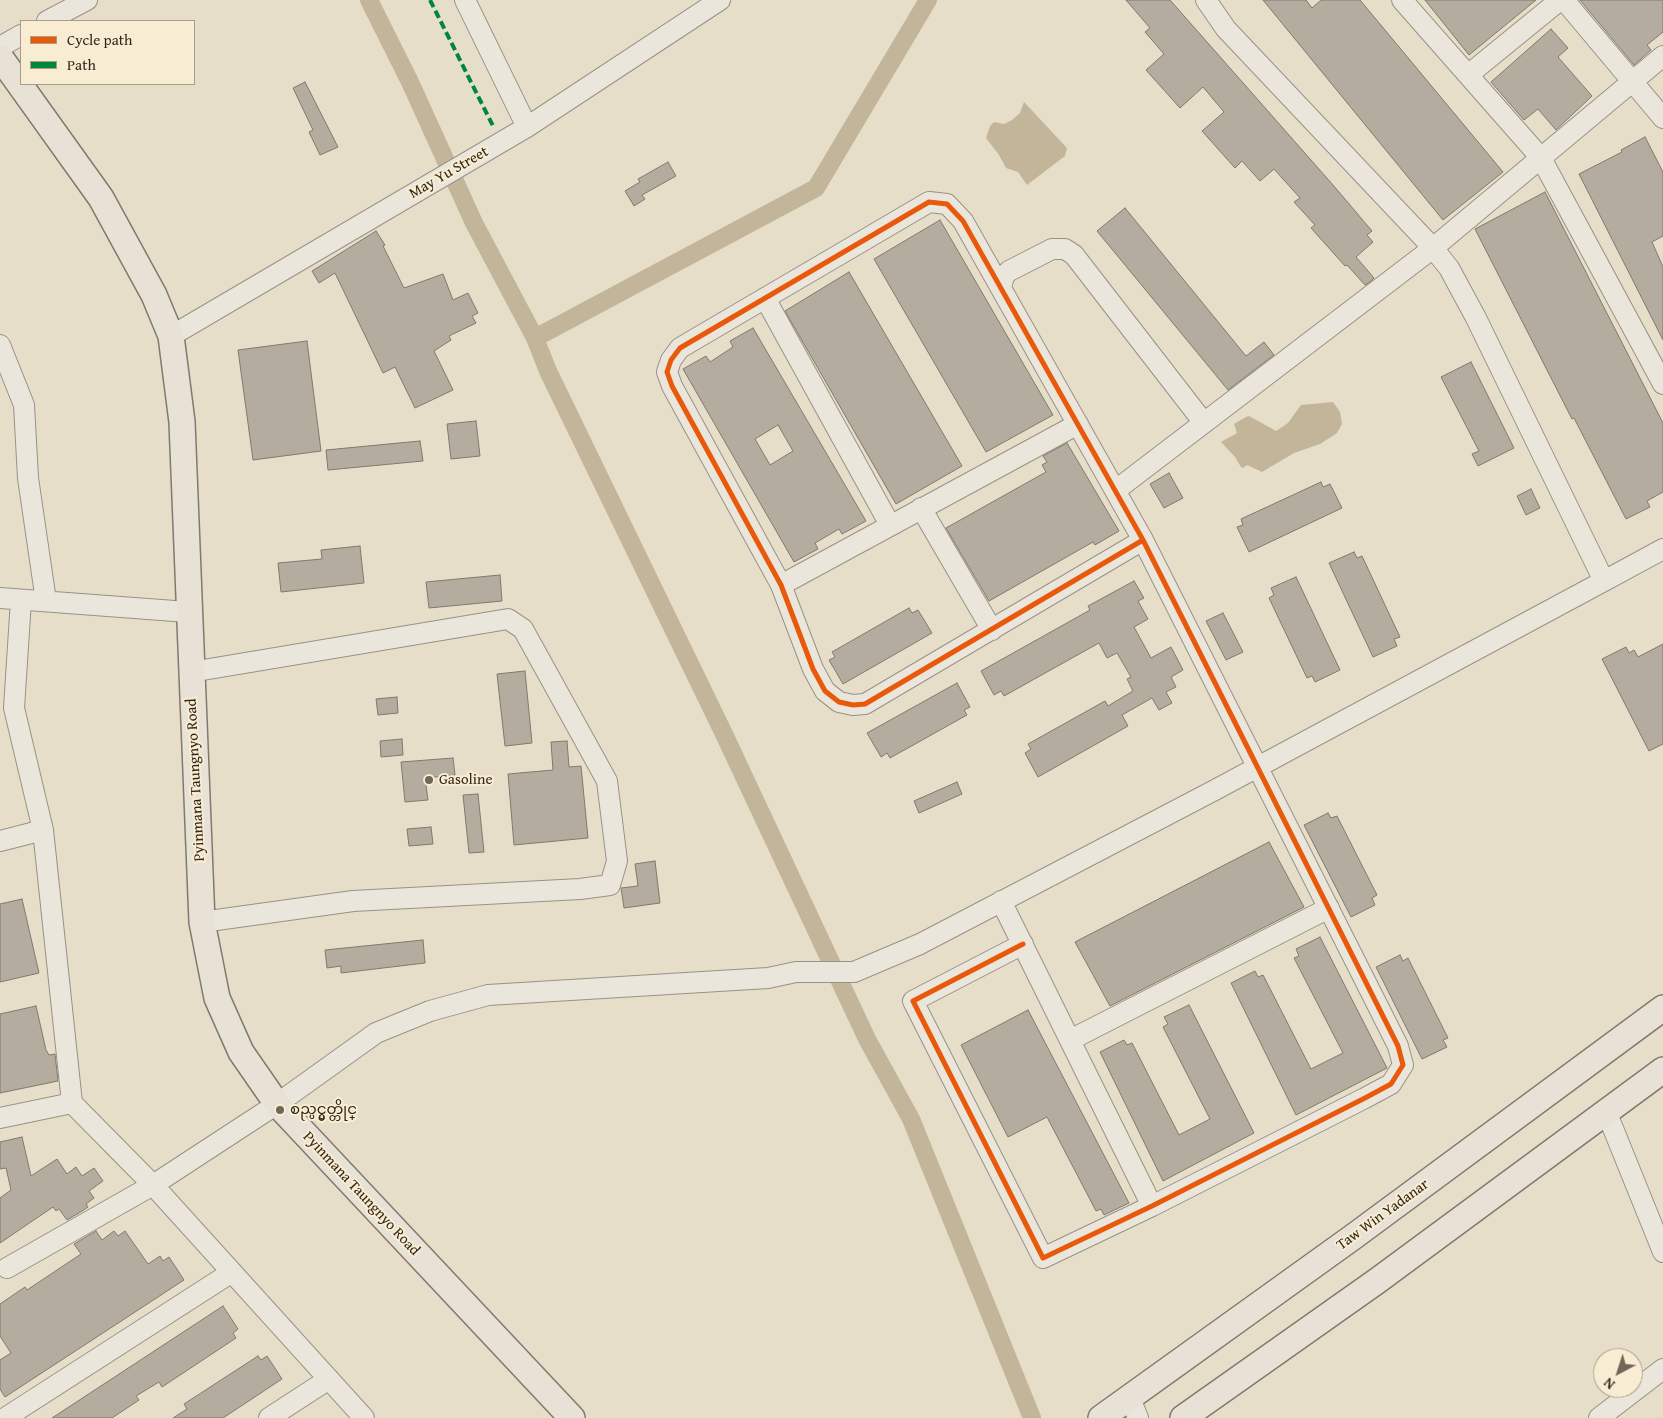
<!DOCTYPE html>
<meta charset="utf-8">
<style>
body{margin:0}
#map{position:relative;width:1663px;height:1418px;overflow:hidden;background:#e7dec9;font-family:"Gentium Book Plus",serif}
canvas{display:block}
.legend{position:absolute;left:20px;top:20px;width:175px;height:65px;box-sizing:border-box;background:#f8edd3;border:1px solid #a99d89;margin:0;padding:6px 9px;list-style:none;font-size:15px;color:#332619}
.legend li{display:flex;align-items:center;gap:10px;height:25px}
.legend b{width:25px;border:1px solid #a99d89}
.north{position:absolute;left:1593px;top:1348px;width:50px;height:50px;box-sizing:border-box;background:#f8edd3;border:1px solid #a99d89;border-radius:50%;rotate:220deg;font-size:14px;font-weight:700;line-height:20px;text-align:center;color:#332619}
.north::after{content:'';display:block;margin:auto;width:18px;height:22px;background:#726657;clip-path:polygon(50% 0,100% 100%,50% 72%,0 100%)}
</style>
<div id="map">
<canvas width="1663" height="1418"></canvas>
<ul class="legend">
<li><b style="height:6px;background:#e8590c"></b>Cycle path</li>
<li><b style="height:6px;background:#00873e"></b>Path</li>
</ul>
<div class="north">N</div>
</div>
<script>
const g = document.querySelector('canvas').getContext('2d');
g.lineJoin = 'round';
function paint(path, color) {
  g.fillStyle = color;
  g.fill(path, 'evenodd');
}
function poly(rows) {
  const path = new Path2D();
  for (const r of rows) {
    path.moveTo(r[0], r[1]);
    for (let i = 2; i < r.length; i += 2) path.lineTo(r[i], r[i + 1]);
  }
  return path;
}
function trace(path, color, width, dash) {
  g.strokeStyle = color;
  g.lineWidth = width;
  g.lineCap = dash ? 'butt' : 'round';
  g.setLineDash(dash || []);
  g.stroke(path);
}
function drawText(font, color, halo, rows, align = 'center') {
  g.font = font + ' "Gentium Book Plus","Noto Sans Myanmar",serif';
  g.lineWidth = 4;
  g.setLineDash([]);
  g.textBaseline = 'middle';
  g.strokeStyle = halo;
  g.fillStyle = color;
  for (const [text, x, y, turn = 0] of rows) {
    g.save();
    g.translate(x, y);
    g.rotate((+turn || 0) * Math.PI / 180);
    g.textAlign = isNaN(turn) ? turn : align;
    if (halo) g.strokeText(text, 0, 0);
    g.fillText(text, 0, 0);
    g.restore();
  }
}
paint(poly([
 [1024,102,1067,148,1065,156,1027,185,1018,172,1006,168,999,155,986,138,990,126,994,122,1004,124,1012,120,1020,113],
 [1333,402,1340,412,1342,424,1337,433,1320,444,1294,453,1262,472,1247,465,1243,468,1241,467,1235,457,1221,442,1237,433,1234,424,1246,417,1249,416,1276,431,1288,423,1301,405]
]), '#c2b599');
trace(poly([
 [369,0,410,82,474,223,535,338,548,371,724,734,867,1039,911,1119,1032,1418],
 [535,338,816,188,928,0]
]), '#c2b599', 18);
const building = poly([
 [1126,0,1170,0,1333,185,1372,231,1367,235,1373,242,1356,257,1374,278,1370,282,1365,285,1347,265,1345,266,1311,228,1315,225,1294,202,1300,198,1274,169,1260,181,1242,161,1235,168,1202,131,1224,112,1203,87,1180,108,1146,70,1164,54,1145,32,1150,28,1126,0],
 [1263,0,1306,0,1312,8,1321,0,1360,0,1503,172,1443,220,1263,0],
 [1425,0,1536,0,1469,55,1425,0],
 [1580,0,1663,0,1663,32,1647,45,1651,50,1634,65,1580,0],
 [1551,29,1568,48,1558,57,1592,96,1556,130,1538,109,1524,120,1491,82,1551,29],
 [305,82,338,147,320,155,309,132,313,130,293,88,305,82],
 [1645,137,1663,172,1663,236,1652,242,1663,267,1663,340,1579,174,1622,152,1621,150,1645,137],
 [668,162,676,176,642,195,645,199,634,206,625,191,640,182,638,179,668,162],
 [1545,192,1663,423,1663,492,1647,501,1650,507,1626,519,1574,418,1572,419,1475,229,1545,192],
 [1125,208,1246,356,1264,342,1274,355,1228,390,1097,231,1125,208],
 [940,220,1053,415,986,452,874,259,940,220],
 [376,231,385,245,383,246,404,288,443,274,453,300,468,293,478,313,472,316,476,323,449,336,451,340,434,351,453,390,415,408,395,367,383,373,335,273,319,283,312,271,376,231],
 [849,272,962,466,896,504,785,311,849,272],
 [753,328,866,521,842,534,839,529,815,543,818,549,794,562,683,369,706,356,710,362,733,347,730,341,753,328],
 [778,425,793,451,770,465,755,439,778,425],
 [307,341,321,451,253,460,238,350,307,341],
 [1471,362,1514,448,1478,466,1472,454,1479,451,1441,377,1471,362],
 [476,421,480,456,451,459,447,424,476,421],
 [420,441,423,461,328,470,326,450,420,441],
 [1067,443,1119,531,1095,545,1093,542,989,601,946,528,1046,472,1042,465,1047,462,1043,456,1067,443],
 [1169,473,1183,498,1164,508,1150,484,1169,473],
 [1321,482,1323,487,1330,484,1342,508,1249,552,1237,527,1243,525,1241,519,1321,482],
 [1531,489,1540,508,1526,515,1517,496,1531,489],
 [360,546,364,583,281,592,278,563,322,559,321,550,360,546],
 [1354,552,1357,558,1362,556,1400,637,1394,639,1397,646,1373,657,1329,563,1354,552],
 [500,575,502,601,429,608,426,582,500,575],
 [1296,577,1340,670,1315,682,1312,676,1307,678,1269,598,1274,595,1271,588,1296,577],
 [1134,581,1144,598,1138,601,1148,619,1134,627,1151,658,1171,647,1183,670,1171,677,1176,687,1166,692,1172,703,1159,710,1152,698,1122,715,1128,726,1038,777,1025,753,1031,749,1028,744,1105,701,1108,706,1133,691,1127,679,1131,677,1117,653,1107,658,1099,643,1004,696,1001,691,994,695,981,671,1090,610,1088,606,1134,581],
 [909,608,912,613,918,610,932,633,843,684,829,660,835,657,832,652,909,608],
 [1223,613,1243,652,1226,660,1206,621,1223,613],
 [1663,644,1663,744,1649,751,1602,659,1626,647,1629,653,1634,650,1638,657,1663,644],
 [525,671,532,743,505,746,497,674,525,671],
 [957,683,970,707,964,710,967,715,890,758,887,753,881,757,867,733,957,683],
 [397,697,398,713,378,715,376,699,397,697],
 [402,739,403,755,381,757,380,741,402,739],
 [567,741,569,767,581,766,588,838,514,845,508,774,553,770,551,742,567,741],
 [453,758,455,775,425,778,428,800,405,802,401,762,453,758],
 [957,782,962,794,919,813,914,801,957,782],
 [478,794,484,852,469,853,463,795,478,794],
 [1328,813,1331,818,1337,816,1377,895,1372,898,1375,905,1351,917,1304,825,1328,813],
 [431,827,433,844,409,846,407,829,431,827],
 [1269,842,1304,907,1110,1006,1075,942,1269,842],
 [655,861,660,903,624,908,621,888,638,886,635,864,655,861],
 [22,899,39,973,0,982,0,904,22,899],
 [1320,937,1387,1068,1296,1115,1231,983,1255,971,1258,977,1263,975,1311,1069,1343,1053,1294,958,1299,956,1296,949,1320,937],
 [423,940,425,963,341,973,341,966,327,968,325,950,423,940],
 [1400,955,1403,961,1408,958,1448,1038,1443,1040,1447,1047,1422,1059,1376,967,1400,955],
 [1189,1005,1254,1133,1163,1181,1100,1052,1124,1040,1127,1045,1132,1043,1179,1135,1210,1119,1163,1027,1168,1024,1164,1017,1189,1005],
 [36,1006,46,1050,49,1055,55,1054,58,1081,0,1093,0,1014,36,1006],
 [1028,1010,1129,1203,1104,1215,1101,1209,1096,1211,1047,1117,1008,1137,961,1045,1028,1010],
 [22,1137,31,1176,57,1159,67,1174,76,1167,82,1176,94,1168,103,1181,89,1191,94,1198,86,1204,88,1207,82,1211,67,1220,59,1209,56,1211,53,1207,0,1243,0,1198,11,1190,6,1168,0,1169,0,1142,22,1137],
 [96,1231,102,1240,114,1231,118,1236,125,1231,148,1264,160,1256,163,1261,169,1257,184,1280,5,1397,0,1389,0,1360,11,1353,0,1336,0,1304,25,1287,27,1290,81,1254,74,1244,96,1231],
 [223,1306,238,1329,233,1333,236,1338,162,1387,159,1382,136,1396,139,1400,112,1418,52,1418,223,1306],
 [258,1356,261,1360,267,1356,282,1379,223,1418,173,1418,187,1409,184,1404,258,1356]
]);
paint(building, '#b4ac9e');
trace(building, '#80796d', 1);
const minor = poly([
 [465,0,527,127],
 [1402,0,1541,158,1663,384],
 [1564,0,1663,118],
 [47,21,87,0],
 [0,47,21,35],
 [1468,75,1560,0],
 [1001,288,1004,276,1009,271,1052,249,1065,249,1074,255,1204,423],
 [765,298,890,525],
 [171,336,527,127,720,0],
 [0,345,24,405,28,478,46,601],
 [1116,490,1433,248,1663,56],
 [921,508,992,630],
 [1604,581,1663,549],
 [781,585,1078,424],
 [0,598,188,612],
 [21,600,14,708,43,830,72,1103,153,1185,364,1418],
 [191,672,508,619,523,629,607,781,617,861,610,885,580,889,353,901,202,922],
 [0,841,43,830],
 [1001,901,1152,1206],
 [1023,944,913,1001,1043,1258,1152,1206,1365,1098,1391,1084,1403,1065,1398,1046,1143,540,963,221,947,204,929,202,680,348,671,360,667,372,672,386,781,585,813,669,825,691,839,702,853,705,865,704,1143,540],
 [1070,1040,1329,908],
 [1606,1111,1663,1252],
 [0,1118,72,1103],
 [7,1268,153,1185,277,1104,376,1033,430,1011,488,995,768,978,796,972,854,972,920,944,1213,791,1604,581,1476,318,1449,268,1433,248,1226,29,1206,0],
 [1130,1398,1138,1418],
 [5,1418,232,1272],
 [269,1418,329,1379],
 [1599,1418,1663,1369]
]);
const major = poly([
 [0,57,101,198,154,295,171,336,182,422,202,922,217,998,241,1052,277,1104,572,1418],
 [1101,1418,1353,1237,1663,1008],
 [1183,1418,1377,1281,1663,1070]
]);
trace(minor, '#989285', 22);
trace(major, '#80796d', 28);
trace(minor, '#ebe6dc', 20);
trace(major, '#e8e2d6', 25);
trace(poly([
 [430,0,493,126]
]), '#00873e', 4, [8, 4]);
trace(poly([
 [1023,944,913,1001,1043,1258,1152,1206,1365,1098,1391,1084,1403,1065,1398,1046,1143,540,963,221,947,204,929,202,680,348,671,360,667,372,672,386,781,585,813,669,825,691,839,702,853,705,865,704,1143,540]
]), '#e8590c', 5);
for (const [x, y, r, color] of [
 [429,780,5,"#726657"],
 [280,1110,5,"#726657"]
]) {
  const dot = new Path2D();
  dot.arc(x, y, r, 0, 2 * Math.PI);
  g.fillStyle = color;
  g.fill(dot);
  trace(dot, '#f8edd3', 2);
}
drawText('15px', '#332619', '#f8edd3', [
 ["May Yu Street",449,173,-30],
 ["Pyinmana Taungnyo Road",196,780,-93],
 ["Pyinmana Taungnyo Road",361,1194,47],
 ["Taw Win Yadanar",1383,1215,-36]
]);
drawText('15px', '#332619', '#f8edd3', [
 ["Gasoline",439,780],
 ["စည္ပင္မွတ္တိုင္",290,1110]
], 'left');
</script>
